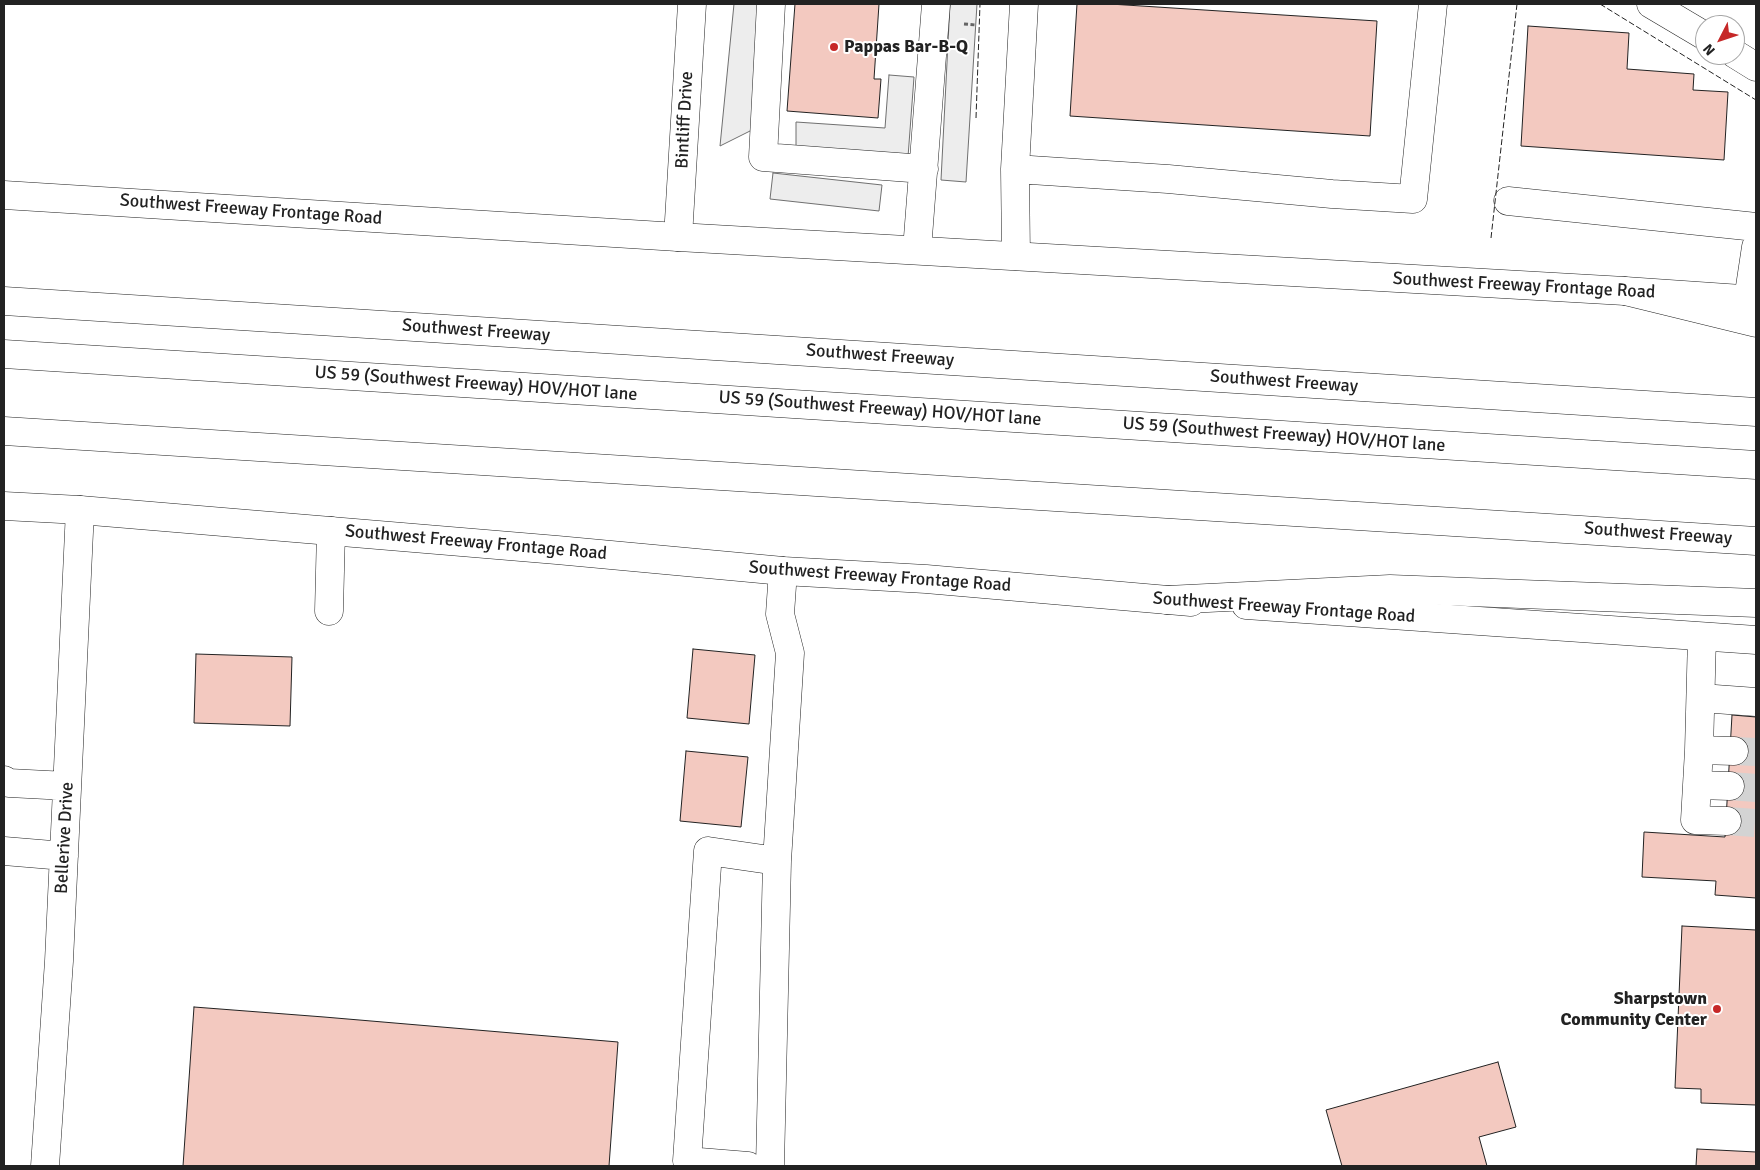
<!DOCTYPE html>
<style>
body{margin:0}
#map{position:relative;width:1760px;height:1170px;overflow:hidden;background:#fff;font-family:Signika,sans-serif}
canvas{display:block}
.frame{position:absolute;inset:0;border:5px solid #222;pointer-events:none}
.north{position:absolute;left:1695px;top:15px;width:50px;height:50px;box-sizing:border-box;background:#fff;border:1px solid #a7a7a7;border-radius:50%;rotate:229deg;font-size:14px;font-weight:700;line-height:20px;text-align:center;color:#222}
.north::after{content:'';display:block;margin:auto;width:18px;height:22px;background:#c62828;clip-path:polygon(50% 0,100% 100%,50% 72%,0 100%)}
</style>
<div id="map">
<canvas width="1760" height="1170"></canvas>
<div class="frame"></div>
<div class="north">N</div>
</div>
<script>
const g = document.querySelector('canvas').getContext('2d');
g.lineJoin = 'round';
function paint(path, color) {
  g.fillStyle = color;
  g.fill(path, 'evenodd');
}
function poly(rows) {
  const path = new Path2D();
  for (const r of rows) {
    path.moveTo(r[0], r[1]);
    for (let i = 2; i < r.length; i += 2) path.lineTo(r[i], r[i + 1]);
  }
  return path;
}
function trace(path, color, width, dash) {
  g.strokeStyle = color;
  g.lineWidth = width;
  g.lineCap = dash ? 'butt' : 'round';
  g.setLineDash(dash || []);
  g.stroke(path);
}
function drawText(font, color, halo, rows, align = 'center') {
  g.font = font + ' Signika,sans-serif';
  g.lineWidth = 4;
  g.setLineDash([]);
  g.textBaseline = 'middle';
  g.strokeStyle = halo;
  g.fillStyle = color;
  for (const [text, x, y, turn = 0] of rows) {
    g.save();
    g.translate(x, y);
    g.rotate((+turn || 0) * Math.PI / 180);
    g.textAlign = isNaN(turn) ? turn : align;
    if (halo) g.strokeText(text, 0, 0);
    g.fillText(text, 0, 0);
    g.restore();
  }
}
const parking = poly([
 [734,4,762,4,752,130,720,146,734,4],
 [950,4,977,4,966,182,941,180,950,4],
 [889,75,914,77,908,157,796,148,796,122,885,128,889,75],
 [773,173,882,185,879,211,770,199,773,173]
]);
paint(parking, '#ededed');
trace(parking, '#6f6f6f', 1);
const building = poly([
 [795,4,879,4,874,79,881,79,878,118,787,111,795,4],
 [1077,4,1110,4,1377,21,1370,136,1070,116,1077,4],
 [1528,26,1629,33,1627,69,1694,74,1693,90,1728,92,1724,160,1521,146,1528,26],
 [693,649,755,655,749,724,687,718,693,649],
 [196,654,292,657,290,726,194,723,196,654],
 [1732,715,1756,717,1756,898,1715,895,1716,881,1642,877,1644,832,1725,837,1732,715],
 [686,751,748,757,741,827,680,821,686,751],
 [1682,926,1756,930,1756,1105,1701,1103,1701,1089,1675,1088,1682,926],
 [194,1007,324,1017,618,1042,609,1166,183,1166,194,1007],
 [1498,1062,1516,1127,1479,1137,1487,1166,1342,1166,1326,1110,1498,1062],
 [1697,1149,1756,1152,1756,1166,1696,1166,1697,1149]
]);
paint(building, '#f3c9c0');
trace(building, '#222', 1);
trace(poly([
 [1734,751,1756,752],
 [1730,786,1756,788],
 [1727,821,1756,823]
]), '#d3d3d3', 28, [28, 14]);
const minor = poly([
 [771,4,763,157,924,169],
 [1651,4,1705,36],
 [1735,54,1756,67],
 [1015,169,1168,179,1332,194,1413,199,1433,4],
 [1508,201,1756,227],
 [678,237,692,4],
 [917,250,936,4],
 [1016,256,1015,169,1024,4],
 [1748,300,1756,247],
 [329,611,331,531],
 [1702,637,1699,750,1695,820,1727,821],
 [1701,698,1756,702],
 [1699,750,1734,751],
 [4,780,9,783,67,786],
 [1697,785,1730,786],
 [4,851,64,856],
 [45,1166,59,961,80,510],
 [748,1166,687,1161,708,851,777,861],
 [770,1166,777,861,790,653,780,614,783,571]
]);
const major = poly([
 [4,195,678,237,1625,291,1756,300],
 [4,506,80,510,557,550,783,571,926,579,1191,602],
 [1246,605,1756,640]
]);
const highway = poly([
 [1625,291,1756,323],
 [4,301,1756,412],
 [4,354,1756,465],
 [4,431,1756,541],
 [1167,600,1390,589,1756,603]
]);
trace(minor, '#222', 29);
trace(major, '#222', 29);
trace(highway, '#222', 29);
trace(poly([
 [964,24,976,25]
]), '#646464', 3, [4, 2.5]);
trace(minor, '#fff', 28);
trace(major, '#fff', 28);
trace(highway, '#fff', 28);
trace(poly([
 [1600,4,1756,100],
 [976,118,980,4],
 [1491,238,1517,4]
]), '#222', 1, [6, 2.5]);
for (const [x, y, r, color] of [
 [834,47,5,"#c62828"],
 [1717,1009,5,"#c62828"]
]) {
  const dot = new Path2D();
  dot.arc(x, y, r, 0, 2 * Math.PI);
  g.fillStyle = color;
  g.fill(dot);
  trace(dot, '#fff', 2);
}
drawText('bold 18px', '#222', '#fff', [
 ["Pappas Bar-B-Q",844,47],
 ["Sharpstown",1707,999,"right"],
 ["Community Center",1707,1020,"right"]
], 'left');
drawText('18px', '#222', '#fff', [
 ["Bintliff Drive",685,120,-87],
 ["Southwest Freeway Frontage Road",251,210,4],
 ["Southwest Freeway Frontage Road",1524,286,3],
 ["Southwest Freeway",476,331,4],
 ["Southwest Freeway",880,356,4],
 ["Southwest Freeway",1284,382,4],
 ["US 59 (Southwest Freeway) HOV/HOT lane",476,384,4],
 ["US 59 (Southwest Freeway) HOV/HOT lane",880,409,4],
 ["US 59 (Southwest Freeway) HOV/HOT lane",1284,435,4],
 ["Southwest Freeway",1658,534,4],
 ["Southwest Freeway Frontage Road",476,543,5],
 ["Southwest Freeway Frontage Road",880,577,4],
 ["Southwest Freeway Frontage Road",1284,608,4],
 ["Bellerive Drive",65,838,-87]
]);
</script>
